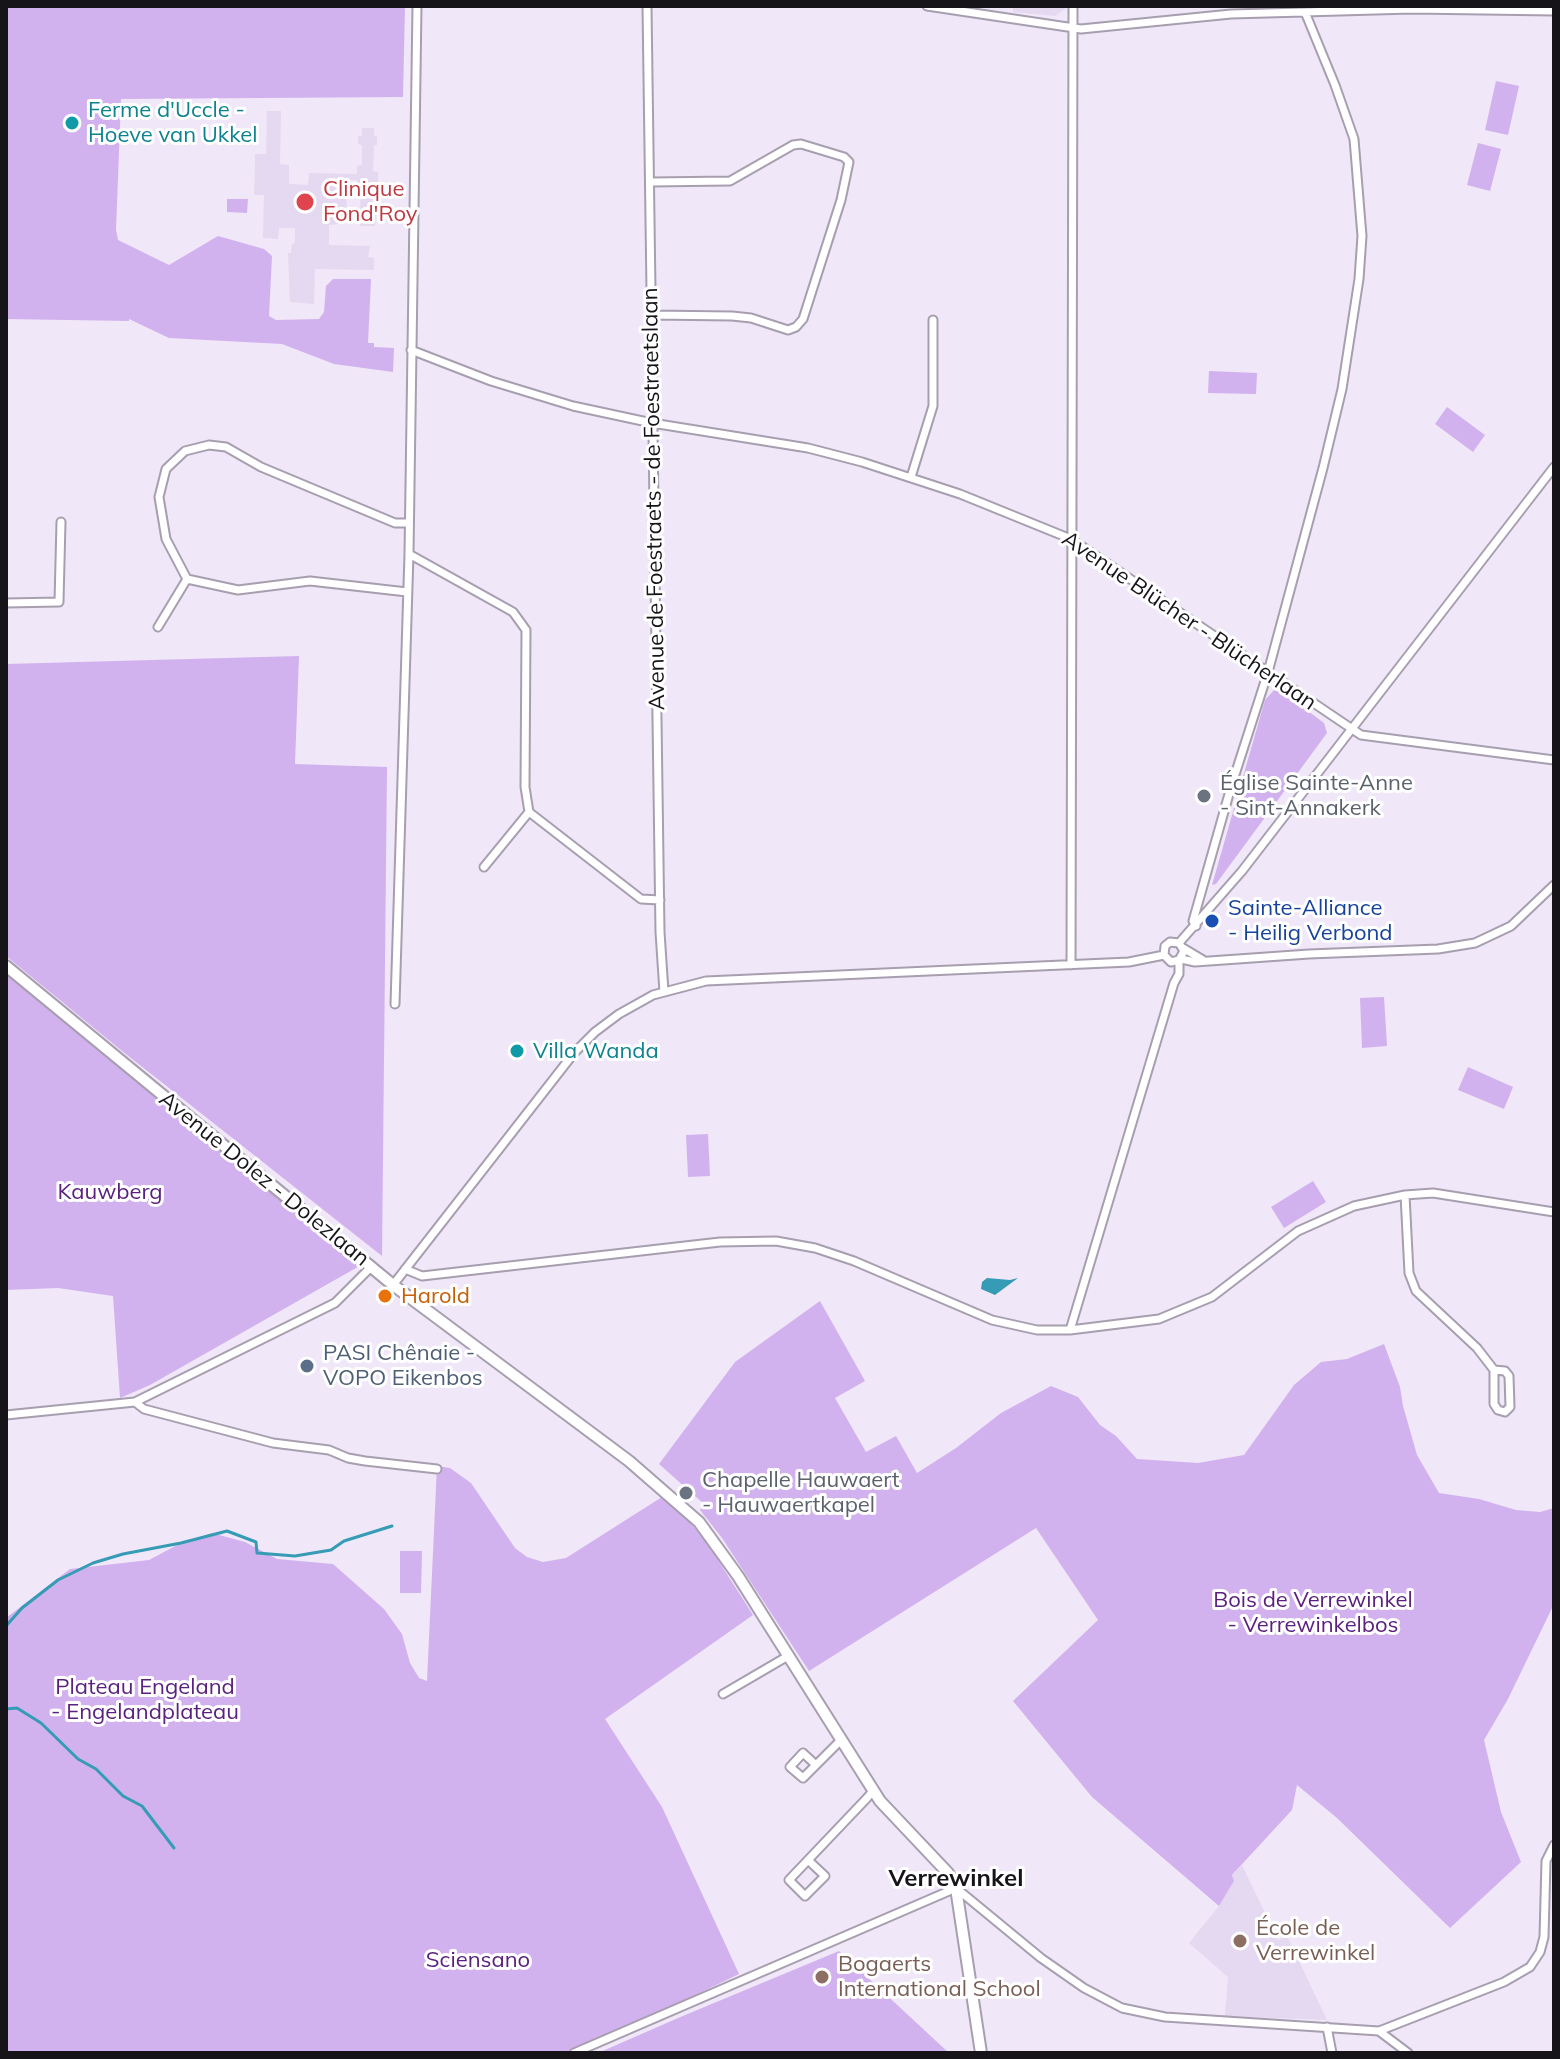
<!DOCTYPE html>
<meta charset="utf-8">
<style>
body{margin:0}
#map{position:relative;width:1560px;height:2059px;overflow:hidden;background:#f0e7f8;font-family:Mulish,sans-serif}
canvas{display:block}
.frame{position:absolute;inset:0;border:8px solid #161319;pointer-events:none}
</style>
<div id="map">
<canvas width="1560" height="2059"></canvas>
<div class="frame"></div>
</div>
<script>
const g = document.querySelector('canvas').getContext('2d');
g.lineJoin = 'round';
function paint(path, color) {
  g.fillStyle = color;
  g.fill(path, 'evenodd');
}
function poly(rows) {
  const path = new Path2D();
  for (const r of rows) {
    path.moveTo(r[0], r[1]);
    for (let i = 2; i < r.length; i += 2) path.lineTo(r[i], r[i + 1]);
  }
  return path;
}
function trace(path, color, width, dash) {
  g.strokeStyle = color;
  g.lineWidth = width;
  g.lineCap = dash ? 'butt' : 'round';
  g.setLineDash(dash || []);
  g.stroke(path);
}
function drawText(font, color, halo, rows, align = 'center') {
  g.font = font + ' Mulish,sans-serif';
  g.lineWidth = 6;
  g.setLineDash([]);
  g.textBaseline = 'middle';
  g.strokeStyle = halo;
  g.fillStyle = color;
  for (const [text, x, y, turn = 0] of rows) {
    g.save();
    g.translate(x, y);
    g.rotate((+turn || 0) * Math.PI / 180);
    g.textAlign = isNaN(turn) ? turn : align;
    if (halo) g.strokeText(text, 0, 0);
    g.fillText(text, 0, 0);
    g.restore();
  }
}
paint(poly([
 [1013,6,1066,6,1066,8,1055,16,1013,12],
 [267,111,281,111,280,164,289,165,289,184,308,185,309,173,357,174,357,166,362,165,362,145,358,144,358,136,362,136,362,128,374,128,374,136,377,137,377,145,374,145,373,171,378,172,378,183,373,184,372,209,376,210,375,226,360,226,360,223,356,223,357,210,360,209,361,188,358,188,357,180,347,180,346,223,329,225,329,245,370,246,368,257,374,258,374,270,315,269,314,304,290,302,288,253,291,253,292,244,295,243,295,228,279,228,278,239,263,238,264,195,254,195,255,165,255,154,266,154],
 [1242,1865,1278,1940,1287,1936,1327,2020,1225,2016,1228,1977,1189,1943,1219,1906,1234,1881,1232,1876]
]), '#e5d8f1');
paint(poly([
 [6,6,405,6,403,97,121,99,116,230,118,240,169,265,218,236,264,249,272,256,269,316,276,320,319,319,324,312,326,286,333,279,371,279,368,343,374,343,374,347,394,348,393,372,334,364,282,344,169,338,129,319,129,321,6,319],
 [1496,81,1519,86,1508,135,1485,130],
 [1478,143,1501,149,1490,191,1467,185],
 [227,199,248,199,247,213,227,212],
 [1209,371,1257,373,1256,394,1208,393],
 [1447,407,1485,435,1473,452,1435,424],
 [299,656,295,764,387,767,382,1256,122,1051,6,956,6,664],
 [1275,689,1280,690,1324,723,1327,733,1216,884,1212,885,1265,700],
 [6,971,269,1189,363,1264,150,1385,120,1398,113,1296,58,1288,6,1290],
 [1384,997,1387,1046,1362,1048,1360,998],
 [1468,1067,1513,1087,1504,1109,1458,1090],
 [708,1134,710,1176,688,1177,686,1135],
 [1313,1181,1326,1202,1284,1228,1271,1207],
 [820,1301,865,1381,835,1398,866,1452,896,1436,917,1473,956,1448,1001,1413,1051,1386,1078,1397,1100,1425,1116,1436,1137,1459,1198,1463,1244,1455,1294,1385,1321,1362,1347,1359,1384,1344,1400,1387,1403,1406,1417,1455,1439,1493,1479,1499,1516,1510,1540,1512,1554,1508,1554,1604,1508,1699,1484,1740,1501,1812,1521,1862,1450,1928,1337,1818,1297,1785,1292,1810,1232,1875,1234,1881,1219,1906,1092,1797,1013,1701,1098,1620,1036,1528,809,1671,722,1538,700,1510,704,1504,659,1464,735,1362],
 [437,1466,450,1468,471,1483,515,1548,527,1557,543,1562,566,1558,662,1497,686,1518,706,1541,753,1615,605,1719,662,1807,739,1974,656,2014,568,2053,6,2053,6,1618,70,1569,149,1560,179,1544,212,1533,245,1542,277,1559,333,1564,384,1609,402,1634,410,1663,419,1678,427,1681],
 [400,1551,422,1551,421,1593,400,1593],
 [839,1951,949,2053,598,2053,678,2018]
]), '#d2b2ee');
paint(poly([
 [987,1278,1010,1280,1018,1278,995,1295,981,1289,982,1282]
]), '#369bb5');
trace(poly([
 [6,1626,22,1608,58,1580,93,1563,123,1554,181,1543,227,1531,256,1542,257,1553,295,1556,331,1550,344,1541,392,1526],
 [6,1637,6,1641],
 [6,1709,17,1708,41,1723,78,1759,96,1769,123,1796,142,1806,174,1848]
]), '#369bb5', 3);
const street = poly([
 [647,6,660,932,664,992],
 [927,6,1081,29,1231,14,1412,9,1554,11],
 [651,182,730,181,793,145,801,144,844,157,849,162,841,200,803,319,796,327,788,330,751,318,732,316,652,315],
 [411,350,491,381,573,406,652,423,808,448,862,462,960,494,1071,539,1361,735,1554,760],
 [911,477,933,406,933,320],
 [409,554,513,612,526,630,525,787,529,812,641,899,660,900],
 [407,592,310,581,238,590,187,579,166,539,159,497,166,469,185,451,209,445,226,447,261,467,395,523,409,523],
 [6,603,59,602,61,522],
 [158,627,187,579],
 [484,867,529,812],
 [1196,926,1193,921,1231,787,1268,672,1323,468,1342,389,1359,279,1362,236,1354,139,1335,85,1305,12],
 [1183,948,1203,960],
 [1164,955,1165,946,1170,942,1179,943,1242,871,1554,467],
 [1164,955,1171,962,1179,960,1184,951,1179,943],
 [1181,959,1195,962,1309,954,1438,949,1475,943,1511,926,1554,885],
 [1071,965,1073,6],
 [395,1004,409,554,417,6],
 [1405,1195,1409,1273,1416,1291,1477,1348,1494,1370,1494,1404,1498,1410,1505,1412,1510,1407,1509,1376,1505,1371,1494,1370],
 [405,1269,422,1276,720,1242,776,1241,815,1248,854,1261,992,1320,1037,1330,1070,1330,1159,1319,1212,1297,1298,1231,1354,1206,1405,1195,1433,1193,1554,1212],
 [393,1285,574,1053,595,1032,619,1014,653,995,706,981,1129,962,1164,955],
 [1070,1330,1174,983,1179,974,1179,960],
 [135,1402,144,1409,273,1443,329,1450,348,1458,365,1461,437,1469],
 [6,1415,135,1402,335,1303,371,1267],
 [723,1694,788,1656],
 [816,1765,803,1753,790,1767,803,1778,841,1740],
 [808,1860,825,1876,805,1896,789,1880,867,1798,873,1791],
 [1327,2027,1332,2053],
 [1379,2031,1408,2053],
 [574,2053,956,1888,1041,1958,1084,1988,1122,2008,1165,2017,1379,2031,1504,1982,1530,1967,1540,1952,1544,1937,1546,1861,1554,1845]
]);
const secondary = poly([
 [6,966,393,1285,629,1461,699,1522,738,1576,880,1801,948,1873,956,1888,981,2053]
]);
trace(street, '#a79eaf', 11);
trace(secondary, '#a79eaf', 14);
trace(street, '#fff', 7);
trace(secondary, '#fff', 10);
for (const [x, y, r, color] of [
 [72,123,8,"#0f9aa8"],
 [305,202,10,"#e0444e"],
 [1204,796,8,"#6b7280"],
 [1212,921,8,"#1a4fb4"],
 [517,1051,8,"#0f9aa8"],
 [385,1296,8,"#e8710a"],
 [307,1366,8,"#5c6f8a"],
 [686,1493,8,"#6b7280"],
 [1240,1941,8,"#8d6e63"],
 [822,1977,8,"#8d6e63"]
]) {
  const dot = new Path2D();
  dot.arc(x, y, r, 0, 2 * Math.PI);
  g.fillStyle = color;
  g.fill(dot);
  trace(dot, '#fff', 3);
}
drawText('22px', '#0d838f', '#fff', [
 ["Ferme d'Uccle -",88,110],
 ["Hoeve van Ukkel",88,135],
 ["Villa Wanda",533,1051]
], 'left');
drawText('22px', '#be3a42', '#fff', [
 ["Clinique",323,189],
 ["Fond'Roy",323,214]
], 'left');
drawText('22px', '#161319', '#fff', [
 ["Avenue de Foestraets - de Foestraetslaan",654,499,-91],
 ["Avenue Blücher - Blücherlaan",1189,621,34],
 ["Avenue Dolez - Dolezlaan",264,1179,39]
]);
drawText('22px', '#5b616d', '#fff', [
 ["Église Sainte-Anne",1220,783],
 ["- Sint-Annakerk",1220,808],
 ["Chapelle Hauwaert",702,1480],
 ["- Hauwaertkapel",702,1505]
], 'left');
drawText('22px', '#164399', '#fff', [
 ["Sainte-Alliance",1228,908],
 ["- Heilig Verbond",1228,933]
], 'left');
drawText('22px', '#5b217f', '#fff', [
 ["Kauwberg",110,1192],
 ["Bois de Verrewinkel",1313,1600],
 ["- Verrewinkelbos",1313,1625],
 ["Plateau Engeland",145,1687],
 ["- Engelandplateau",145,1712],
 ["Sciensano",478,1960]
]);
drawText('22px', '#c56008', '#fff', [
 ["Harold",401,1296]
], 'left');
drawText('22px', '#4e5e75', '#fff', [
 ["PASI Chênaie -",323,1353],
 ["VOPO Eikenbos",323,1378]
], 'left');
drawText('22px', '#785e54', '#fff', [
 ["École de",1256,1928],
 ["Verrewinkel",1256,1953],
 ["Bogaerts",838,1964],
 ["International School",838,1989]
], 'left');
drawText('bold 24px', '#161319', '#fff', [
 ["Verrewinkel",956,1879]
]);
</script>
